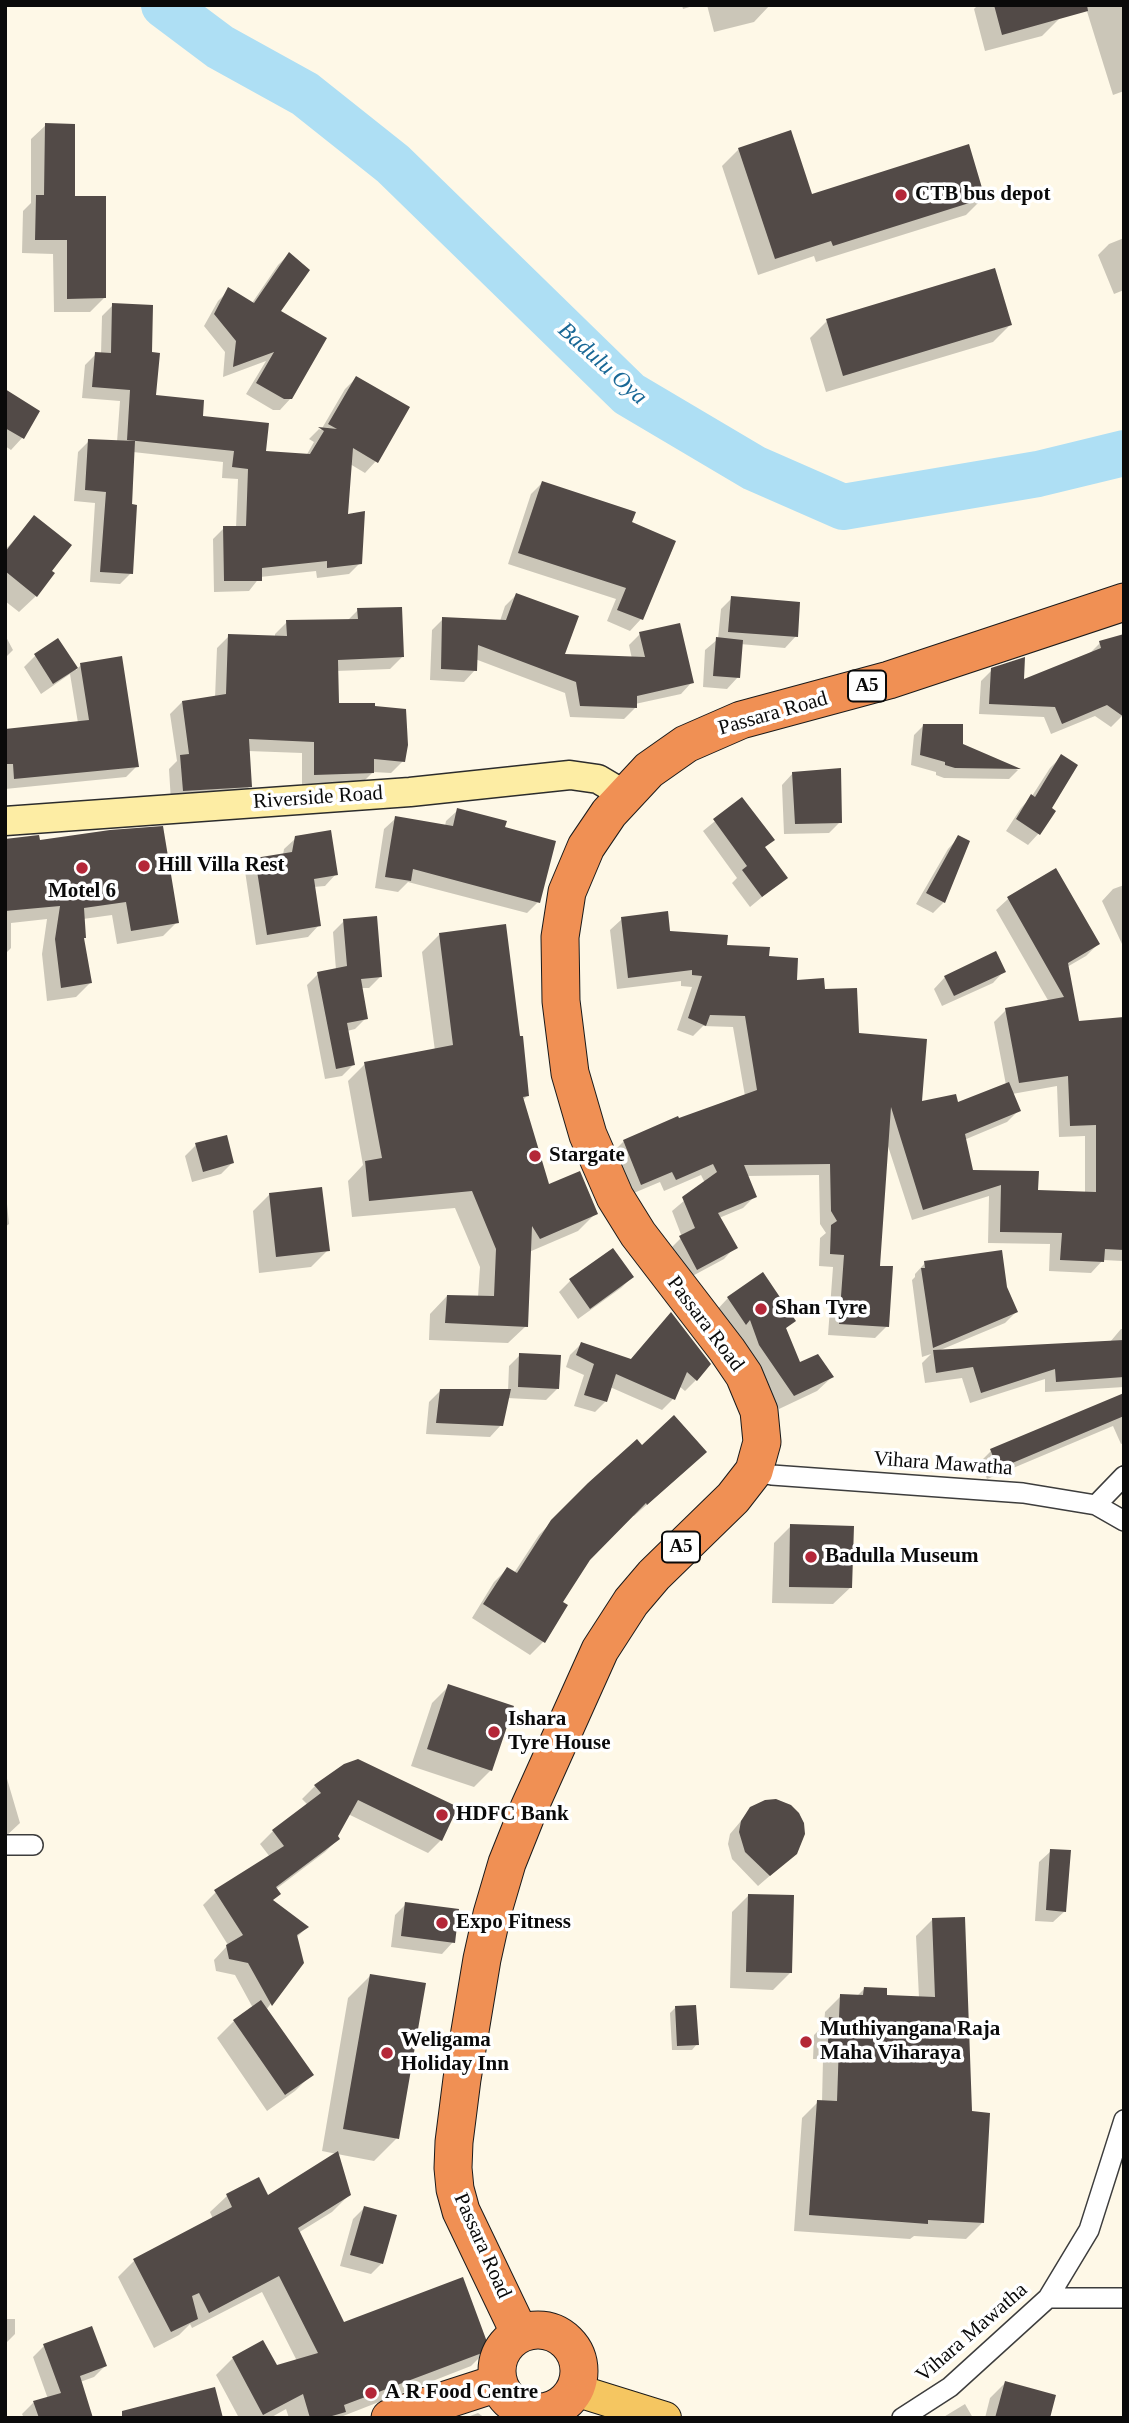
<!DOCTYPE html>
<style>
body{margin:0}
#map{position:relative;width:1129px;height:2423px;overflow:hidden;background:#fef8e7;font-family:Georgia,serif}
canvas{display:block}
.frame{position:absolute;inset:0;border:7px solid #0a0a0a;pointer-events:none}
</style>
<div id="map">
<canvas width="1129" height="2423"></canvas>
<div class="frame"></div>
</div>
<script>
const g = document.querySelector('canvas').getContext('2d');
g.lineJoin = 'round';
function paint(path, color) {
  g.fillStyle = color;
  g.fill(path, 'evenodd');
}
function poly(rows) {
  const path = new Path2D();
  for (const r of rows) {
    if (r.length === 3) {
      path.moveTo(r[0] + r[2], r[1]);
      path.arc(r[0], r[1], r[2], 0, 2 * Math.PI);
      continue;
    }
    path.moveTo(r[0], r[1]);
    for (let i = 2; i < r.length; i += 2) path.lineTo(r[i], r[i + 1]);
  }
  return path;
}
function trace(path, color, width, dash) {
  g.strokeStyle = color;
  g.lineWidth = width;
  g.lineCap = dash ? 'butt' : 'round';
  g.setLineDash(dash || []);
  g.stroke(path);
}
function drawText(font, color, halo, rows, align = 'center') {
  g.font = font + ' Georgia,serif';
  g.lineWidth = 7;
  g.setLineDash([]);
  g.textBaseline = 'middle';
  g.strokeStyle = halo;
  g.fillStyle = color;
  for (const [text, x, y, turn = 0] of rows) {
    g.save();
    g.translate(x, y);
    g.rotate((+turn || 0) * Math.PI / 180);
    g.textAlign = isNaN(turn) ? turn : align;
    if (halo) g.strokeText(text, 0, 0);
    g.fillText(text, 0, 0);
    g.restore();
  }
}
paint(poly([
 [682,5,696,5,683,9],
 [707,5,770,5,754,22,714,32],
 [978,5,1055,5,1059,19,1042,36,985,51,974,9],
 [1085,5,1124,5,1124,91,1113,95],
 [46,125,73,198,104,298,90,312,54,312,53,254,22,253,23,211,31,203,31,139],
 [739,149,811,196,983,198,966,215,816,262,814,256,758,275,722,166],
 [1124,238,1124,290,1114,294,1098,255,1109,244],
 [289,254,279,312,291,398,280,410,273,410,246,394,266,361,223,377,225,352,204,326,218,301,229,290,252,303,278,265],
 [113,305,150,354,154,397,201,418,264,453,306,456,314,442,309,439,319,429,321,430,345,389,356,378,376,461,365,473,350,464,346,516,360,563,349,574,317,578,316,571,260,577,249,591,214,592,213,539,224,528,236,528,238,479,222,478,223,462,133,452,131,573,120,584,90,582,95,503,74,501,78,452,89,441,117,442,120,401,82,398,85,365,96,354,101,354,102,316],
 [827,321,1010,325,993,342,826,392,810,338],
 [5,391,38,412,22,438,11,450,5,446],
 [542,483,630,523,641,619,630,631,607,621,616,599,508,564,531,494],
 [35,517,49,571,36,596,19,612,5,601,5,550],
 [516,595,563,656,632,659,629,645,640,634,692,682,681,694,635,704,635,708,624,719,570,717,565,693,475,659,475,670,464,682,430,680,432,630,443,619,500,621,505,606],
 [732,598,796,636,785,648,740,644,738,677,727,689,703,687,705,650,718,639,721,609],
 [358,610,403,656,390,669,336,671,337,705,403,761,391,773,373,772,360,785,302,787,302,753,248,751,250,786,238,798,171,802,169,769,177,761,170,714,182,702,215,698,217,648,229,636,275,637,275,634,287,622,347,621],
 [5,635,13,650,5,658],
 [58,640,76,670,81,665,137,766,126,777,5,789,5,731,78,723,70,674,41,694,24,667,35,656],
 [1100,643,1122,716,1111,727,1095,716,1051,734,1044,717,979,714,981,681,992,670,1022,682,1089,654],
 [924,725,961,745,1018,770,1009,779,944,778,936,775,936,772,911,765,914,735],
 [1061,757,1050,809,1039,833,1028,845,1006,831,1021,808,1032,796,1050,768],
 [793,773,840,822,829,833,784,834,782,785],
 [742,799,763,848,785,878,750,907,732,883,737,878,703,831],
 [458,810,503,828,538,902,527,913,408,882,398,892,375,888,384,829,396,818,445,826,446,821],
 [959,837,968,842,944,902,933,913,916,904,948,849],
 [296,838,336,874,325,886,313,887,319,925,308,937,256,945,245,871,256,859,283,855,284,849],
 [5,840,38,842,177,922,163,936,117,944,112,915,83,919,85,937,83,940,90,983,76,997,47,1001,42,954,47,919,11,923,11,948,5,954],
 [1055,871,1098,944,1086,956,1067,967,1078,1022,1124,1018,1124,1259,1122,1261,1103,1260,1091,1273,1049,1271,1050,1244,988,1243,989,1196,912,1220,887,1143,878,1267,887,1326,875,1338,828,1335,833,1267,819,1266,820,1238,826,1233,820,1224,819,1175,747,1176,755,1196,743,1208,719,1218,735,1247,724,1259,685,1280,669,1250,682,1237,672,1211,705,1183,701,1175,664,1191,660,1182,629,1195,612,1153,624,1141,745,1096,733,1027,703,1026,693,1036,677,1030,692,987,681,986,681,981,617,989,610,930,622,919,668,933,767,957,795,982,823,991,857,1035,920,1103,957,1105,1006,1085,994,1022,1006,1010,1049,1002,996,910,1008,899],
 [1057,1086,1059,1137,1085,1136,1085,1193,1036,1192,971,1171,964,1140,1007,1122,1019,1110,1012,1094],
 [1124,885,1124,943,1122,944,1102,901,1113,889],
 [344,921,380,977,369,988,361,988,366,1018,355,1029,347,1031,353,1065,342,1076,325,1079,307,985,318,974,336,970,333,932],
 [440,934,527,1096,522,1101,548,1186,596,1213,578,1231,529,1252,526,1326,508,1343,429,1340,430,1314,447,1296,478,1297,480,1267,455,1208,352,1217,348,1181,363,1165,348,1081,365,1064,435,1051,422,952],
 [1004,971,993,983,942,1006,934,989,945,977],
 [196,1145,232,1163,221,1174,192,1182,185,1156],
 [5,1184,9,1224,5,1227],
 [270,1194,328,1250,311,1267,259,1273,253,1211],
 [925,1263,1005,1287,1016,1312,1005,1323,938,1351,1110,1342,1121,1329,1124,1329,1124,1387,1045,1392,1045,1379,970,1403,962,1378,925,1383,922,1363,931,1354,922,1357,912,1280,915,1277,915,1274],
 [762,1275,793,1321,785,1329,799,1365,832,1377,817,1391,779,1409,714,1313,728,1298],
 [632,1277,621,1288,578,1319,559,1292,570,1281],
 [660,1325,696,1380,685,1391,679,1386,673,1399,662,1410,610,1387,606,1401,595,1412,574,1406,584,1375,566,1367,570,1355,581,1344,630,1360],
 [520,1355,558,1388,546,1400,507,1398,501,1425,490,1437,426,1434,429,1402,441,1390,508,1391,509,1366],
 [1124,1395,1124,1443,1121,1444,1113,1426,987,1479,980,1462,991,1451],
 [692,1465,634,1516,632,1515,589,1559,560,1603,566,1606,543,1642,530,1655,472,1618,494,1582,507,1569,514,1573,539,1535,589,1484],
 [791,1526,851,1587,833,1604,772,1603,774,1543],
 [449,1686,491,1770,474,1787,411,1766,432,1703],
 [345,1766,441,1840,428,1853,348,1814,336,1836,338,1839,325,1852,276,1889,272,1901,307,1927,296,1938,302,1963,266,2010,312,2074,295,2091,267,2111,217,2038,234,2021,253,2008,235,1975,216,1971,214,1960,228,1945,203,1905,216,1892,270,1857,260,1844,273,1831,308,1805,302,1799,315,1786],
 [5,1772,20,1823,5,1837],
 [751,1809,787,1861,758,1886,732,1859,728,1844,730,1834],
 [1051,1851,1065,1911,1053,1922,1035,1921,1039,1862],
 [749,1895,790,1973,773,1990,730,1988,732,1912],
 [406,1904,453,1942,442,1954,391,1947,395,1915],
 [932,1920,970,2113,982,2223,966,2239,914,2236,910,2239,794,2231,802,2118,818,2102,822,2102,823,2059,813,2059,814,2035,824,2025,825,2012,841,1996,856,1997,865,1988,885,1997,919,1998,916,1936],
 [370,1976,397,2138,374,2161,337,2154,349,2195,332,2212,298,2233,343,2324,488,2349,471,2366,338,2418,289,2418,286,2409,270,2418,239,2418,216,2375,233,2358,276,2367,297,2361,262,2292,192,2328,190,2324,179,2335,154,2348,118,2277,135,2260,213,2219,210,2212,227,2196,258,2179,268,2198,337,2154,322,2151,348,1998],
 [675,2008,697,2044,692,2050,672,2050,670,2013],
 [364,2208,382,2263,371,2274,340,2266,353,2219],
 [5,2319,15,2319,15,2334,5,2344],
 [44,2346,105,2366,94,2377,80,2382,83,2418,24,2418,22,2414,33,2403,48,2399,33,2357],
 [1005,2383,1048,2418,985,2418,990,2398],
 [965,2404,973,2418,942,2418],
 [478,2413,485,2418,465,2418]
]), '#0003');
trace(poly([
 [164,5,220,47,305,94,393,164,629,394,754,468,843,507,1038,474,1124,453]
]), '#aedff4', 46);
paint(poly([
 [994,5,1087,5,1088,11,1002,35],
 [45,123,75,124,75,196,106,196,106,298,67,299,67,240,35,240,36,195,44,195],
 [791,130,812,194,969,144,985,198,833,246,831,241,775,259,738,148],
 [289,252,310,270,281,311,327,338,292,399,284,399,256,383,274,352,233,367,236,341,214,314,228,287,254,303],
 [995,268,1012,325,843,376,826,319],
 [112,303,153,305,152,352,160,353,156,395,204,400,203,416,269,423,266,451,310,454,324,431,318,427,337,429,328,424,356,376,410,407,378,463,353,448,348,514,365,511,362,564,327,568,327,561,262,568,262,581,224,581,223,526,246,526,248,469,232,467,234,451,127,440,130,390,92,387,95,352,111,353],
 [5,389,40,411,24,439,5,428],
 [88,439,135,441,132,504,137,505,133,574,100,572,106,492,85,490],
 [542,481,636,512,632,522,676,541,643,620,617,610,626,588,518,553],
 [34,515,72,545,52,571,55,573,37,597,5,571,5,552],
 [516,593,579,616,565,654,645,657,639,632,680,623,694,683,637,696,637,708,580,706,576,682,478,645,477,671,441,669,442,617,506,620],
 [731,596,800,602,798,637,728,632],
 [402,607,404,657,338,660,339,703,375,703,375,706,406,709,408,745,405,762,374,759,374,773,314,775,314,742,249,739,252,787,183,791,180,755,189,754,182,701,226,694,228,634,287,636,286,620,358,619,357,608],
 [1124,634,1124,717,1107,705,1062,724,1055,707,989,704,991,668,1025,657,1024,679,1101,648,1099,641],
 [716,637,743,640,740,678,713,676],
 [58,638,78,668,53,684,34,654],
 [122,656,139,767,14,779,13,764,5,764,5,729,89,720,80,663],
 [923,724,963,724,963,744,1021,769,955,768,945,765,945,762,920,755],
 [1061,754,1078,765,1052,808,1056,811,1040,835,1016,819,1031,794,1035,797],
 [841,768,842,823,795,824,792,772],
 [742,797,775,840,765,847,788,878,762,897,742,870,747,866,713,819],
 [457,808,507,821,505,827,556,841,540,903,413,869,411,881,385,877,395,816,453,826],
 [163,826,179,923,131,931,126,902,84,908,86,938,84,938,92,983,61,988,55,939,60,906,5,911,5,839,39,835,40,840,110,830],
 [331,830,338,875,314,879,321,926,267,935,255,858,292,852,295,836],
 [958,835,970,841,945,903,926,893],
 [1056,868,1100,944,1068,963,1079,1021,1124,1017,1124,1250,1105,1249,1104,1262,1060,1260,1062,1233,1000,1232,1001,1185,923,1210,891,1107,880,1266,893,1266,889,1327,839,1324,844,1255,830,1254,831,1225,837,1221,831,1211,830,1164,744,1165,757,1197,718,1213,738,1248,697,1270,679,1236,695,1228,682,1197,717,1172,713,1164,676,1180,672,1172,641,1185,623,1140,678,1116,679,1118,757,1090,745,1016,710,1015,706,1026,688,1018,702,976,692,975,692,970,628,978,621,917,668,911,670,931,728,935,727,945,770,947,769,956,798,958,797,980,824,978,825,989,857,988,859,1033,927,1039,922,1101,956,1094,958,1102,1009,1082,1021,1111,965,1134,973,1170,1039,1171,1038,1190,1096,1192,1096,1125,1070,1126,1068,1076,1019,1083,1005,1008,1064,997,1007,897],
 [377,916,382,977,361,979,368,1019,347,1023,355,1065,336,1069,317,972,347,966,343,919],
 [506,924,520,1036,523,1036,529,1096,523,1097,549,1184,580,1171,598,1214,540,1239,532,1226,528,1327,445,1323,447,1295,494,1296,496,1249,472,1191,369,1201,365,1161,382,1158,364,1062,453,1045,439,933],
 [996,951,1006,972,954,996,944,976],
 [227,1135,234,1163,203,1172,195,1143],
 [322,1187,330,1251,276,1257,269,1193],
 [613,1248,634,1277,590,1309,569,1279],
 [1002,1250,1007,1287,1018,1312,933,1348,921,1268,925,1268,924,1261],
 [763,1272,796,1321,786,1328,800,1362,818,1354,834,1377,794,1396,759,1345,750,1320,746,1325,727,1297],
 [671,1312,711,1364,697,1381,687,1372,675,1400,616,1374,607,1402,584,1395,594,1364,576,1355,581,1342,631,1359],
 [1124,1340,1124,1377,1056,1382,1055,1369,981,1393,973,1367,936,1373,933,1350],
 [519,1353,561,1355,559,1389,518,1387],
 [440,1389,511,1389,503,1426,436,1423],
 [1124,1393,1124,1416,998,1469,990,1449],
 [674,1415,707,1452,647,1505,646,1503,590,1560,563,1602,568,1605,545,1643,483,1604,507,1567,517,1573,551,1520,588,1483,637,1439,642,1445],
 [790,1524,854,1526,852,1588,789,1587],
 [448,1684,514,1706,492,1771,427,1749],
 [358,1759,458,1807,442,1841,358,1800,338,1836,340,1839,276,1887,281,1894,273,1900,309,1927,297,1935,304,1963,272,2006,248,1963,229,1959,226,1945,243,1935,214,1890,284,1846,272,1830,321,1793,314,1785,344,1764],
 [776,1799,791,1805,799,1813,804,1823,805,1834,797,1854,770,1876,745,1852,739,1832,741,1821,750,1807,765,1800],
 [1050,1849,1071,1850,1066,1912,1046,1910],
 [748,1894,794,1895,792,1973,746,1972],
 [405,1902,459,1909,455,1943,401,1936],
 [965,1917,972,2111,990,2113,984,2223,928,2220,928,2224,809,2215,817,2100,837,2101,839,2044,828,2043,829,2017,839,2018,840,1994,863,1995,864,1987,887,1988,887,1995,935,1997,932,1918],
 [370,1974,426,1983,399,2139,343,2129],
 [261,2000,314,2075,285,2095,233,2020],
 [696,2005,699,2045,677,2046,675,2006],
 [338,2151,351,2195,298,2228,344,2322,463,2277,490,2350,344,2405,346,2412,325,2418,310,2418,303,2394,263,2415,232,2357,263,2340,277,2365,318,2353,279,2276,209,2313,199,2293,192,2296,198,2319,171,2332,133,2259,232,2207,226,2194,259,2177,268,2195],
 [364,2206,397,2215,383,2264,350,2255],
 [92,2326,107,2366,80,2376,93,2418,39,2418,33,2401,61,2393,43,2344],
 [1005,2381,1056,2395,1050,2418,995,2418],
 [215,2387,223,2418,122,2418,122,2411]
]), '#524a47');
const street = poly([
 [754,1471,772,1475,1023,1493,1096,1505,1124,1521],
 [1096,1505,1124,1476],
 [5,1845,33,1845],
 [1048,2298,1124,2298],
 [902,2418,950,2387,1048,2298,1089,2230,1124,2120]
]);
const secondary = poly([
 [5,821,410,792,570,775,598,779,625,795]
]);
const primary = poly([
 [575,2390,665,2418],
 [542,2413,542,2418]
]);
const highway = poly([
 [538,2371,41],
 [520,2334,461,2211,455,2189,453,2168,454,2142,462,2079,482,1959,492,1914,507,1863,529,1808,600,1650,631,1602,654,1575,733,1498,754,1471,762,1442,759,1411,744,1375,727,1350,638,1234,615,1197,588,1135,570,1073,561,1001,560,937,567,892,586,847,609,813,649,770,686,744,741,720,889,680,1124,602],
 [390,2418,498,2383]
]);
trace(street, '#3d3d3d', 22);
trace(secondary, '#2c2c2c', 31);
trace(primary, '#1b1b1b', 34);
trace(highway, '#1b1b1b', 39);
trace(street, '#fff', 19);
trace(secondary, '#fdeda4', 28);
trace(primary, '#f5c661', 32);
trace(highway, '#f09054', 37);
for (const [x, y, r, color] of [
 [901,195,7,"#b42738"],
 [144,866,7,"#b42738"],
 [82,868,7,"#b42738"],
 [535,1156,7,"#b42738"],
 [761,1309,7,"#b42738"],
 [811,1557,7,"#b42738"],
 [494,1732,7,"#b42738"],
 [442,1815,7,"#b42738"],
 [442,1923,7,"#b42738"],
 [806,2042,7,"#b42738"],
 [387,2053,7,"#b42738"],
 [371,2393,7,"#b42738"]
]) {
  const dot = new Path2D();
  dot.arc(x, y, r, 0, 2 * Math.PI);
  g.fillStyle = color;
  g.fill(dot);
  trace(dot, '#fff', 2.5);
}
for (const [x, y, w] of [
 [867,686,38],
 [681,1547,38]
]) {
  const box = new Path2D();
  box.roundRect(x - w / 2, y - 15.5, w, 31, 5);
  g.fillStyle = '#fff';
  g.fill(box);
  trace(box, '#0a0a0a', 2);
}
drawText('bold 19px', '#0a0a0a', null, [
 ["A5",867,686],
 ["A5",681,1547]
]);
drawText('bold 21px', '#0a0a0a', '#fff', [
 ["CTB bus depot",915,195],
 ["Hill Villa Rest",158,866],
 ["Motel 6",82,892,"center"],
 ["Stargate",549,1156],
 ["Shan Tyre",775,1309],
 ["Badulla Museum",825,1557],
 ["Ishara",508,1720],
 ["Tyre House",508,1744],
 ["HDFC Bank",456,1815],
 ["Expo Fitness",456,1923],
 ["Muthiyangana Raja",820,2030],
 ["Maha Viharaya",820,2054],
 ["Weligama",401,2041],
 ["Holiday Inn",401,2065],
 ["A R Food Centre",385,2393]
], 'left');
drawText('21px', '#0a0a0a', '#fff', [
 ["Passara Road",773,714,-16],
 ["Riverside Road",318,798,-4],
 ["Passara Road",705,1324,53],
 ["Vihara Mawatha",943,1464,4],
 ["Passara Road",482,2246,66],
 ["Vihara Mawatha",972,2333,-41]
]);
drawText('italic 23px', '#196896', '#fff', [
 ["Badulu Oya",602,364,42]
]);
</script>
